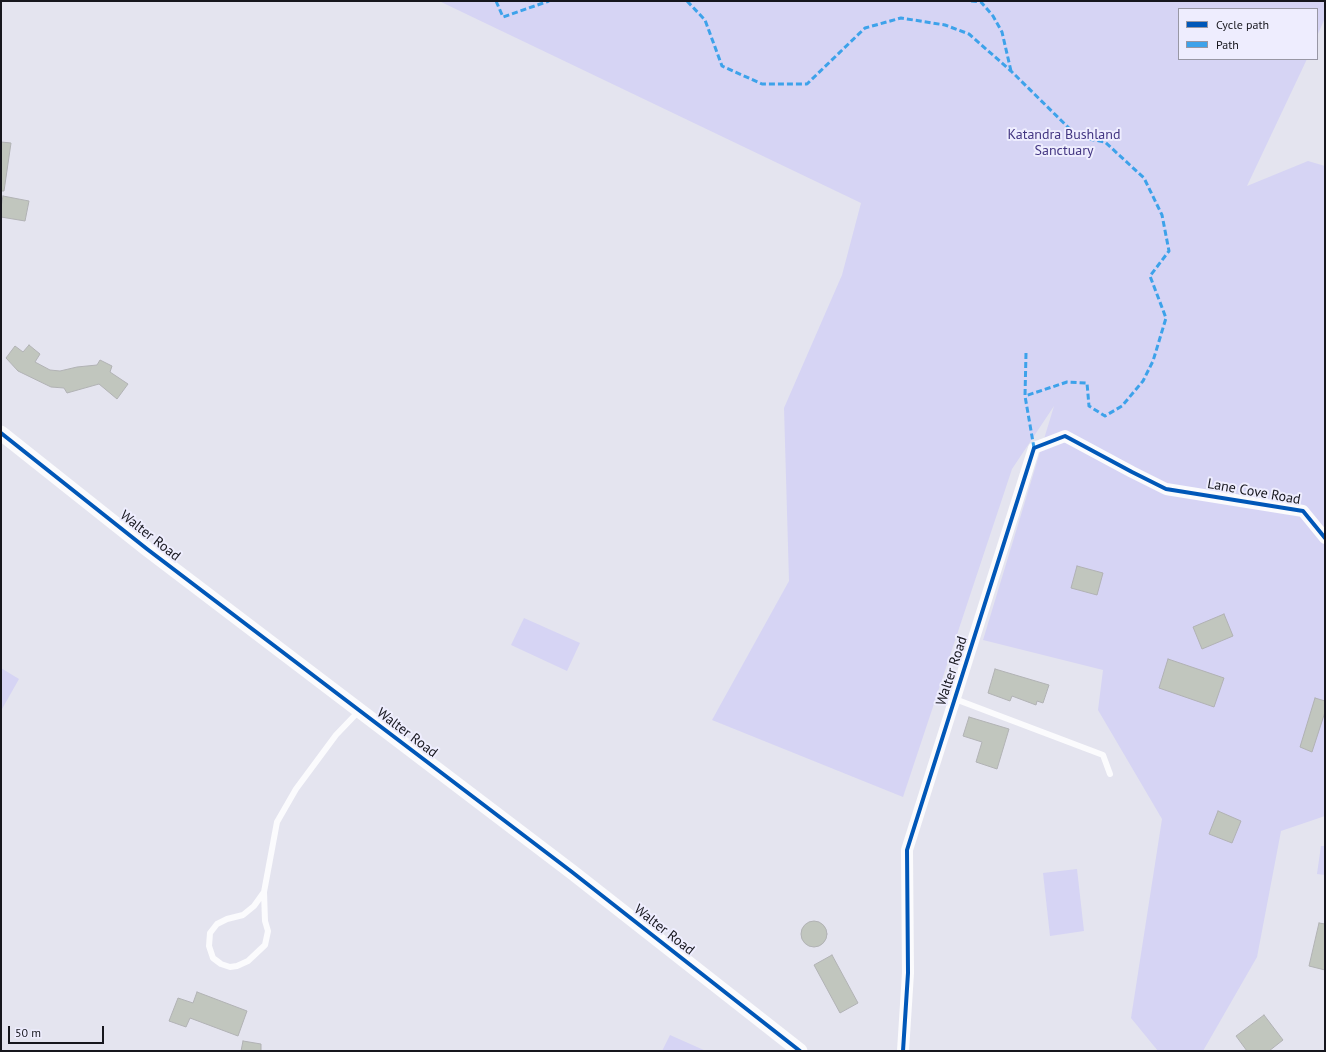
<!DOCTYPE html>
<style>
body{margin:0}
#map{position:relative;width:1326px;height:1052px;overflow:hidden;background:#e4e4ef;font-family:"PT Sans",sans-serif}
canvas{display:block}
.frame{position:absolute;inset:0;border:2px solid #16161d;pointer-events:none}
.legend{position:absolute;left:1178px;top:8px;width:140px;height:52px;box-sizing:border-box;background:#eeedfe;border:1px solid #9897a4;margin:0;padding:5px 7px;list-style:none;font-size:12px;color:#16161d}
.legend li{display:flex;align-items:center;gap:8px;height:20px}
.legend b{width:20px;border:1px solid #9897a4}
.scale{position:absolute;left:8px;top:1026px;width:96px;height:18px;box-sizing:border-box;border:2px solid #16161d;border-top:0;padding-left:5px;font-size:12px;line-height:14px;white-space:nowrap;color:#16161d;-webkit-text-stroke:3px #eeedfe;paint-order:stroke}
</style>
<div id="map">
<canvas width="1326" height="1052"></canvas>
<div class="frame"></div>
<ul class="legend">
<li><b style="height:5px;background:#0057b8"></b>Cycle path</li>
<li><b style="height:5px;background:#3da2ea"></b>Path</li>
</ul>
<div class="scale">50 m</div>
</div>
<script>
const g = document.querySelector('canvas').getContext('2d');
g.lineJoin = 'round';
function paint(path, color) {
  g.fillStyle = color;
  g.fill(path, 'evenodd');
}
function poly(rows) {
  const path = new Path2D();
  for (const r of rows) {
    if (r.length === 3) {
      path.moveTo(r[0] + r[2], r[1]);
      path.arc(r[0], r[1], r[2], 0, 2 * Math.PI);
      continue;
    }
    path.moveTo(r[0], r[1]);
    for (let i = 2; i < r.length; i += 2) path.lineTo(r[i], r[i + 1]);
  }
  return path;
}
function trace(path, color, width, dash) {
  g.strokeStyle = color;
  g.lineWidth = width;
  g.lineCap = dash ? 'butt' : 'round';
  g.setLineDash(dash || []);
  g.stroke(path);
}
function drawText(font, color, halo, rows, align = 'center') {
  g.font = font + ' "PT Sans",sans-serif';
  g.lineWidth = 4;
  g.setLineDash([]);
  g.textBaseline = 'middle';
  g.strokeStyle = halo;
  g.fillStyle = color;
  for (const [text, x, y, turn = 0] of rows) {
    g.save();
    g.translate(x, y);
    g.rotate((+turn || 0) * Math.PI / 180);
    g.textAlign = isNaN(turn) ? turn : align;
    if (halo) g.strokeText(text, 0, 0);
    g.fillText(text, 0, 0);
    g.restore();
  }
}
paint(poly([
 [439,1,1325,1,1325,18,1317,36,1317,9,1179,9,1179,59,1307,59,1247,186,1308,161,1325,166,1325,816,1281,831,1257,957,1203,1051,1158,1051,1131,1018,1162,819,1098,710,1103,670,983,640,1054,406,1012,469,903,797,712,720,789,581,784,408,842,275,861,203],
 [524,618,580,643,567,671,511,645],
 [1,668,19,679,2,709,1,708],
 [1321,846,1325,846,1325,875,1317,874],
 [1077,869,1084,931,1050,936,1043,873],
 [670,1035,706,1051,662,1051]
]), '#d6d4f4');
const building = poly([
 [1,142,11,143,4,191,1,191,1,142],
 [3,196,29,201,25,221,1,217,1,207,3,196],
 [29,345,40,354,35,362,50,370,60,371,77,367,97,365,100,360,112,366,110,372,128,384,117,399,99,384,67,393,64,388,51,387,18,371,6,358,15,346,23,352,29,345],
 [1077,566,1103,573,1097,595,1071,588,1077,566],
 [1224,614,1233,636,1202,649,1193,627,1224,614],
 [1168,659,1224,678,1214,707,1159,688,1168,659],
 [995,669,1049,685,1043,703,1037,701,1036,705,1012,696,1010,701,988,693,995,669],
 [1315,698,1325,701,1325,712,1312,752,1300,747,1315,698],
 [969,717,1009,729,997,769,976,762,982,742,963,736,969,717],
 [1218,811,1241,821,1232,843,1209,834,1218,811],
 [814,934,13],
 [1319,923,1325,924,1325,970,1309,966,1319,923],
 [832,955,858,1003,840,1013,814,965,832,955],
 [197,992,247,1011,238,1036,190,1018,186,1027,169,1021,178,998,193,1003,197,992],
 [1264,1015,1283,1040,1269,1051,1247,1051,1236,1036,1264,1015],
 [243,1041,261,1044,261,1051,241,1051,243,1041]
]);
paint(building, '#c1c6be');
trace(building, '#b1b2b4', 1);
trace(poly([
 [955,699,1103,755,1110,774],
 [264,892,265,921,268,931,265,945,248,961,237,966,230,967,221,964,213,958,209,946,210,933,217,924,227,919,243,915,254,906,264,892,277,822,296,789,336,735,359,711]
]), '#fbfbfd', 6);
trace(poly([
 [903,1051,908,973,907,850,1034,448,1065,436,1132,472,1166,489,1303,511,1325,538]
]), '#fbfbfd', 12);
trace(poly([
 [1,433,147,549,572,872,800,1051]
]), '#fbfbfd', 15);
trace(poly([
 [496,1,503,17,549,1],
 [687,1,705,20,722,66,762,84,807,84,865,28,901,18,945,25,969,34,1011,71,1078,137,1105,142,1144,178,1162,215,1169,251,1150,276,1166,318,1153,361,1143,381,1122,406,1105,416,1089,406,1087,383,1067,382,1025,396],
 [971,1,981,2,993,16,1002,32,1011,71],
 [1026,353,1025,396,1034,448]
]), '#3da2ea', 3, [6, 3]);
trace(poly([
 [1,433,147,549,572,872,800,1051],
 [903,1051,908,973,907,850,1034,448,1065,436,1132,472,1166,489,1303,511,1325,538]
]), '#0057b8', 4);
drawText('14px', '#433682', '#eeedfe', [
 ["Katandra Bushland",1064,135],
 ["Sanctuary",1064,151]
]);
drawText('14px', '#16161d', '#eeedfe', [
 ["Lane Cove Road",1254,492,10],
 ["Walter Road",150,536,38],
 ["Walter Road",952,671,-72],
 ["Walter Road",407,733,37],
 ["Walter Road",664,930,38]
]);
</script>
